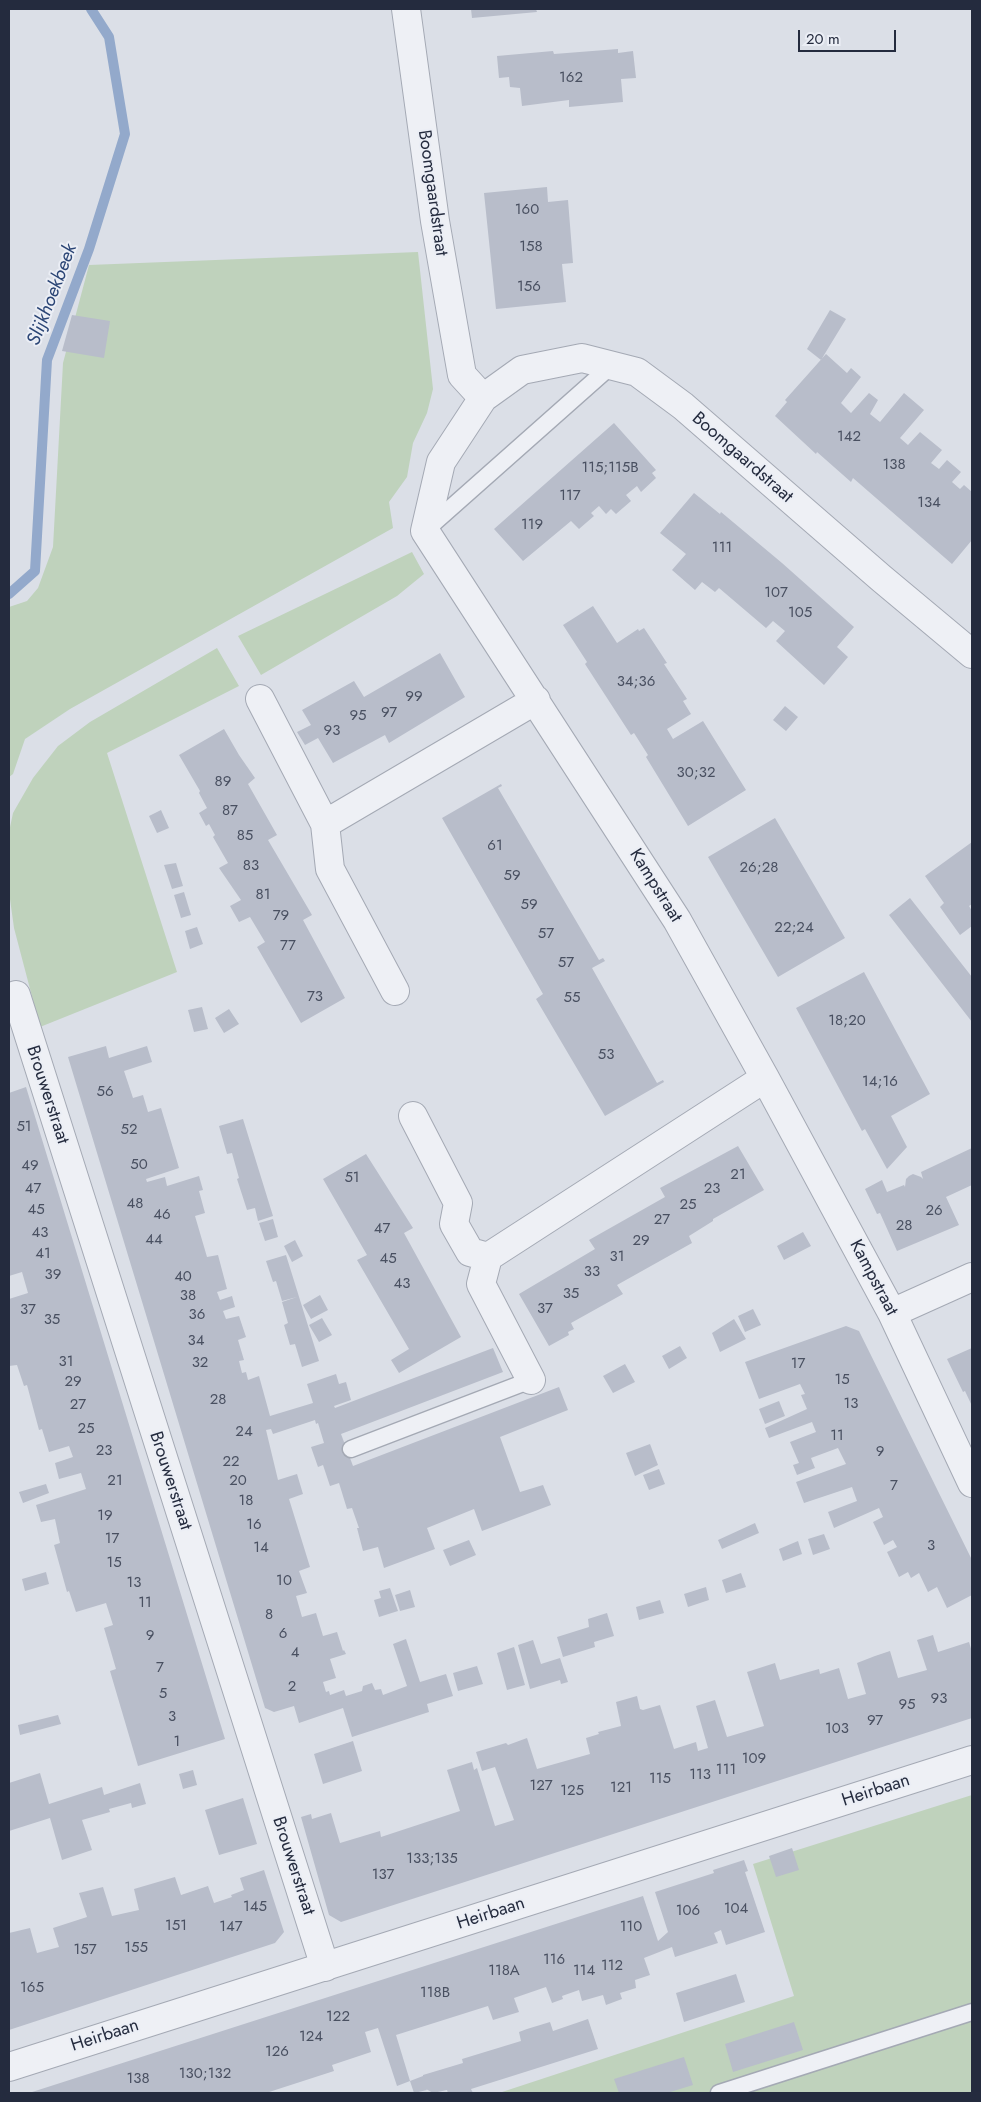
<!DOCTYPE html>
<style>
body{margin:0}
#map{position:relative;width:981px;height:2102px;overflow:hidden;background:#dbdfe7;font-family:Jost,sans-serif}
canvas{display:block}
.frame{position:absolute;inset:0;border:10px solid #242b3e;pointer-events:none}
.scale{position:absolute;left:798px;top:30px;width:98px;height:22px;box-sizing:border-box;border:2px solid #242b3e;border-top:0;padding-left:6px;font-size:15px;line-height:18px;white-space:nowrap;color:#242b3e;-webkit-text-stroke:4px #ebeef5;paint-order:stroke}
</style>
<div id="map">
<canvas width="981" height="2102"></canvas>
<div class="frame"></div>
<div class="scale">20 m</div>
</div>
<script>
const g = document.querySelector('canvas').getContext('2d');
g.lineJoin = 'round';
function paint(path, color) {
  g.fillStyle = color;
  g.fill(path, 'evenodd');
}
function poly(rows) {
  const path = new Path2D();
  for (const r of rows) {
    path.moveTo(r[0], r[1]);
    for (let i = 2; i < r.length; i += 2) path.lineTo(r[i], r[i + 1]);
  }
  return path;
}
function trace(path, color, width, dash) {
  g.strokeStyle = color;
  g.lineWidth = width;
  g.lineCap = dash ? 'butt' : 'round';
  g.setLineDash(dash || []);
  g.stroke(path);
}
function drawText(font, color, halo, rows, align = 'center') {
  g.font = font + ' Jost,sans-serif';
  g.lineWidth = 4;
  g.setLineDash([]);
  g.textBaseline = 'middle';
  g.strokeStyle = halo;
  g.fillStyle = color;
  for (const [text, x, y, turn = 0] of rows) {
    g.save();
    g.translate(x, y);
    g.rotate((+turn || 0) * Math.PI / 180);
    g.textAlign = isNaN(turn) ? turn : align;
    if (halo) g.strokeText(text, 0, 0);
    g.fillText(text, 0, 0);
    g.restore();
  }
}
paint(poly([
 [418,252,433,389,427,413,413,443,407,477,389,502,393,528,70,709,25,739,13,774,9,777,9,607,27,601,38,588,53,547,63,363,89,265],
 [412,552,424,574,397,596,261,675,238,636],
 [217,648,239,686,107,753,177,972,40,1027,14,928,9,892,9,832,13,813,33,778,58,746,90,722],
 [972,1795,972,2093,499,2093,794,1996,753,1864]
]), '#bfd2bc');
trace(poly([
 [9,594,35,571,47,360,89,249,125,134,109,37,91,9]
]), '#93a9cb', 10);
paint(poly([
 [471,9,536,9,537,12,472,18],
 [618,49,618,53,633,51,636,78,621,79,623,102,569,107,569,100,522,106,520,88,510,87,509,77,499,78,497,56,553,51,554,54],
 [547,187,548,202,568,200,573,263,562,264,566,302,496,309,484,193],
 [830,310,846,319,821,360,807,349],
 [72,315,110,321,104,358,62,351],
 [826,354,847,373,851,368,861,377,841,403,851,413,869,393,878,400,870,414,880,422,904,393,924,410,900,438,908,445,920,432,942,450,931,463,939,469,947,460,961,472,952,482,960,489,964,485,972,492,972,540,952,564,853,478,851,482,817,452,816,454,775,416,787,402,785,400],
 [614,423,656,470,652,473,656,478,641,492,637,486,626,495,631,501,616,514,611,509,606,514,599,506,591,513,594,516,579,529,571,521,523,561,494,529],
 [694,493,720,514,721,512,782,563,854,627,837,647,848,657,824,685,776,641,785,631,773,621,766,628,719,588,715,592,702,582,695,590,672,570,686,554,660,533],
 [593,606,617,643,638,629,639,631,644,628,667,663,664,664,687,699,683,701,691,714,667,729,673,739,703,721,746,790,688,826,646,757,648,755,634,733,631,735,585,664,587,662,563,625],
 [440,653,465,697,389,743,385,735,333,763,318,738,305,745,297,732,311,725,302,710,354,681,364,697],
 [785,706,798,717,786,731,773,720],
 [224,729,239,755,255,778,248,784,277,835,268,840,312,915,303,920,345,998,301,1023,257,947,265,942,250,917,239,922,230,906,241,900,219,868,228,863,213,837,215,835,209,824,206,826,199,813,207,808,199,793,200,791,179,755],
 [501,784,502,786,498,788,599,960,603,958,605,961,592,968,657,1083,663,1080,664,1082,605,1116,536,999,543,994,442,818],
 [161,810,169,828,157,833,149,816],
 [775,818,845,938,778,977,708,857],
 [972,842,972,904,969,906,972,911,972,926,960,935,940,907,944,903,925,876],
 [176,863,183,886,172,889,164,865],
 [184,892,191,915,181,918,174,895],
 [910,898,972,977,972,1022,889,915],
 [197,927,203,944,190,949,185,931],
 [864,972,930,1094,891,1116,907,1147,887,1169,865,1129,862,1131,796,1008],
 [202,1007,208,1029,194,1032,188,1010],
 [229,1009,239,1024,224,1033,215,1018],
 [106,1046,109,1058,147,1046,152,1062,124,1071,133,1098,143,1095,148,1112,161,1108,179,1168,146,1179,147,1182,165,1177,167,1186,199,1176,203,1190,199,1191,205,1213,195,1216,207,1257,218,1255,227,1289,217,1292,220,1300,232,1296,235,1307,223,1311,226,1319,239,1316,246,1337,238,1340,244,1360,239,1361,242,1373,246,1372,248,1380,259,1376,270,1416,313,1403,307,1384,336,1374,339,1384,346,1382,351,1400,334,1406,335,1408,493,1348,503,1372,341,1434,353,1466,559,1387,568,1410,500,1437,520,1492,543,1485,551,1505,482,1531,474,1509,427,1528,435,1549,384,1568,378,1547,363,1551,357,1528,359,1528,352,1508,347,1509,339,1483,330,1486,323,1465,318,1467,311,1447,324,1443,318,1423,316,1424,315,1420,273,1434,271,1429,266,1430,278,1480,297,1474,303,1494,289,1499,310,1567,299,1571,307,1593,296,1596,302,1617,316,1613,323,1636,337,1632,343,1651,344,1650,346,1654,330,1659,336,1678,323,1682,326,1692,329,1691,330,1695,344,1690,346,1696,362,1691,363,1686,372,1683,375,1690,381,1689,383,1695,407,1686,393,1644,406,1639,420,1682,446,1674,453,1696,427,1704,429,1712,352,1737,343,1708,299,1723,294,1706,274,1712,265,1708,68,1057],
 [26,1087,225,1739,138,1766,110,1671,116,1669,104,1628,113,1625,106,1603,76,1612,69,1591,67,1592,54,1545,60,1543,55,1519,41,1522,36,1505,86,1489,81,1473,59,1479,55,1463,73,1457,69,1446,49,1452,42,1429,39,1430,27,1385,24,1386,17,1365,9,1366,9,1299,28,1293,22,1272,9,1276,9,1093],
 [243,1119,273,1216,258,1221,255,1208,247,1210,237,1179,239,1178,232,1153,227,1154,219,1126],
 [738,1146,764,1190,713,1219,713,1221,689,1236,692,1243,617,1285,623,1294,571,1323,574,1329,568,1332,569,1335,549,1346,519,1294,595,1249,589,1240,665,1197,660,1188],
 [972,1148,972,1185,946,1197,959,1225,897,1251,880,1213,877,1214,865,1189,882,1180,887,1192,904,1185,905,1187,906,1179,909,1176,913,1174,921,1177,923,1179,921,1172],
 [366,1154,413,1228,404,1233,461,1337,399,1373,391,1360,409,1349,357,1260,367,1255,323,1179],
 [273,1219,278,1237,265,1241,259,1223],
 [803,1232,811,1246,784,1260,777,1246],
 [295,1240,303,1256,292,1262,284,1246],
 [286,1255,319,1361,302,1367,295,1344,290,1345,284,1325,288,1323,282,1302,297,1297,282,1301,276,1281,273,1282,266,1261],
 [320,1295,328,1310,311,1319,303,1305],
 [753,1309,761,1325,745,1332,738,1316],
 [322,1318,332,1335,319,1342,309,1325],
 [734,1319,746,1339,720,1352,712,1333],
 [846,1326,859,1331,972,1560,972,1595,947,1608,937,1587,928,1592,919,1573,911,1578,908,1572,899,1577,887,1552,897,1547,893,1540,884,1545,873,1522,883,1517,879,1508,834,1528,828,1512,857,1501,852,1487,804,1503,796,1482,846,1464,838,1448,811,1458,815,1468,797,1475,793,1465,799,1463,790,1442,816,1432,812,1422,769,1438,765,1428,807,1409,801,1395,805,1394,800,1384,759,1399,745,1362],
 [680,1346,687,1358,669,1369,662,1356],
 [972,1348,972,1406,965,1391,963,1392,947,1359],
 [625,1364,635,1382,613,1393,603,1376],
 [779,1401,785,1416,765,1424,759,1409],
 [650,1444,658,1465,635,1476,626,1453],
 [659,1469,665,1484,649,1490,643,1475],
 [46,1484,49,1493,23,1503,19,1492],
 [755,1523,759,1533,722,1549,718,1540],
 [824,1534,830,1549,813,1555,808,1539],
 [469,1540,476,1555,450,1566,443,1550],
 [798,1541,802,1554,783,1561,779,1549],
 [46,1572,49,1584,25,1591,22,1579],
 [741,1573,746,1587,726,1593,722,1580],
 [706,1587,709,1600,688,1607,684,1594],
 [390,1588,398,1611,379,1617,374,1600,381,1598,379,1591],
 [410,1590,415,1607,400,1611,395,1595],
 [660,1600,664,1613,639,1620,636,1607],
 [607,1613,614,1636,594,1642,595,1647,563,1657,557,1637,589,1627,588,1619],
 [933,1635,938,1652,969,1642,972,1652,972,1718,341,1922,329,1915,301,1817,311,1814,312,1819,331,1813,340,1843,380,1831,381,1837,460,1811,447,1770,472,1762,474,1770,477,1768,495,1826,514,1820,495,1767,482,1771,476,1752,506,1743,508,1745,527,1738,537,1769,590,1754,586,1738,599,1734,598,1732,621,1726,616,1702,637,1696,640,1709,643,1710,660,1705,674,1749,696,1742,698,1751,708,1748,696,1706,715,1700,727,1737,764,1726,747,1672,775,1663,780,1680,819,1669,820,1674,839,1668,848,1699,866,1694,857,1663,875,1656,890,1651,898,1678,927,1670,917,1640],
 [533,1640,541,1664,560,1658,568,1682,561,1684,560,1680,530,1689,518,1645],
 [514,1647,525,1685,507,1690,497,1653],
 [477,1666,483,1684,458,1691,453,1673],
 [58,1715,61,1724,20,1735,18,1725],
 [353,1741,362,1771,323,1784,314,1754],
 [193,1770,197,1785,183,1789,179,1774],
 [40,1773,49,1804,102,1787,104,1795,140,1783,146,1804,132,1808,131,1803,109,1809,110,1812,82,1820,92,1850,62,1860,50,1818,9,1831,9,1783],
 [243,1798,257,1844,219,1855,205,1810],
 [792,1848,799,1870,776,1877,769,1856],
 [744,1860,748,1871,745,1872,765,1932,726,1945,721,1930,714,1933,718,1943,675,1957,672,1947,644,1958,650,1975,635,1980,636,1988,620,1993,622,1999,606,2005,603,1995,582,2001,579,1990,562,1996,563,1999,552,2003,546,1987,514,1998,519,2012,493,2020,488,2006,396,2035,410,2081,423,2076,423,2075,463,2063,462,2059,521,2041,519,2032,527,2029,550,2022,553,2031,588,2019,598,2049,471,2089,473,2093,448,2093,447,2090,433,2093,426,2089,427,2090,414,2093,410,2081,397,2086,378,2028,365,2032,371,2052,332,2065,334,2071,266,2093,29,2093,643,1896,658,1941,668,1932,655,1892,714,1873,713,1870],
 [264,1870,284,1932,275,1943,9,2030,9,1933,30,1928,37,1953,59,1947,53,1928,87,1917,79,1893,103,1887,112,1916,139,1910,134,1889,175,1877,181,1895,208,1886,214,1903,232,1897,231,1895,244,1890,240,1878],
 [736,1974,745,2002,684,2022,676,1993],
 [794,2022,803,2050,733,2072,725,2044],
 [684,2057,693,2085,667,2093,619,2093,614,2079]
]), '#b8bdca');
const service = poly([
 [427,529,612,365],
 [351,1449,531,1380],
 [719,2093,972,2012]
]);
const minor = poly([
 [406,9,435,221,462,375,483,398],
 [972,654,881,578,683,406,637,372,582,358,522,370,483,398,441,462,425,531,677,920,765,1078,892,1313,972,1483],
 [260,699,325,824,330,869,395,991],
 [325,824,536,700],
 [16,995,325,1967],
 [413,1116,458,1203,454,1224,470,1252,488,1257],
 [892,1313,972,1277],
 [531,1380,481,1284,488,1257,765,1078]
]);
const tertiary = poly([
 [9,2067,972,1760]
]);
trace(service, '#a4a9b4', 19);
trace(minor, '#a4a9b4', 30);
trace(tertiary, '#a4a9b4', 30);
trace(service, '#eef0f5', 16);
trace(minor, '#eef0f5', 28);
trace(tertiary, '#eef0f5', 28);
drawText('15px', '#495061', null, [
 ["162",571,78],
 ["160",527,210],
 ["158",531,247],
 ["156",529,287],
 ["142",849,437],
 ["138",894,465],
 ["115;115B",610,468],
 ["117",570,496],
 ["134",929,503],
 ["119",532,525],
 ["111",722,548],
 ["107",776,593],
 ["105",800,613],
 ["34;36",636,682],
 ["99",414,697],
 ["97",389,713],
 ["95",358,716],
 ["93",332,731],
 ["30;32",696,773],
 ["89",223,782],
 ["87",230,811],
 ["85",245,836],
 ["61",495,846],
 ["83",251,866],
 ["26;28",759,868],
 ["59",512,876],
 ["81",263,895],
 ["59",529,905],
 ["79",281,916],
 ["22;24",794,928],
 ["57",546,934],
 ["77",288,946],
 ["57",566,963],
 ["73",315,997],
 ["55",572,998],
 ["18;20",847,1021],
 ["53",606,1055],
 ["14;16",880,1082],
 ["56",105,1092],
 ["51",24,1127],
 ["52",129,1130],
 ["50",139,1165],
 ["49",30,1166],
 ["21",738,1175],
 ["51",352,1178],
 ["47",33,1189],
 ["23",712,1189],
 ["48",135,1204],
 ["25",688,1205],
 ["45",36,1210],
 ["26",934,1211],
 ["46",162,1215],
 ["27",662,1220],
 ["28",904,1226],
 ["47",382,1229],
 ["43",40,1233],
 ["44",154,1240],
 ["29",641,1241],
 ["41",43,1254],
 ["31",617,1257],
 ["45",388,1259],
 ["33",592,1272],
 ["39",53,1275],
 ["40",183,1277],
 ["43",402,1284],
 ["35",571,1294],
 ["38",188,1296],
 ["37",545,1309],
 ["37",28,1310],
 ["36",197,1315],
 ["35",52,1320],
 ["34",196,1341],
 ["31",66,1362],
 ["32",200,1363],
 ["17",798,1364],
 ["15",842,1380],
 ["29",73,1382],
 ["28",218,1400],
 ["13",851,1404],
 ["27",78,1405],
 ["25",86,1429],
 ["24",244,1432],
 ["11",837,1436],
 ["23",104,1451],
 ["9",880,1452],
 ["22",231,1462],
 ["21",115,1481],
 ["20",238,1481],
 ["7",894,1486],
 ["18",246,1501],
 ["19",105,1516],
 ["16",254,1525],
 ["17",112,1539],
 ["3",931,1546],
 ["14",261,1548],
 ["15",114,1563],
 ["10",284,1581],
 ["13",134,1583],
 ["11",145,1603],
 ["8",269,1615],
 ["6",283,1634],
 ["9",150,1636],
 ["4",295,1653],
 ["7",160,1668],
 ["2",292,1687],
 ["5",163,1694],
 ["93",939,1699],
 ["95",907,1705],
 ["3",172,1717],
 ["97",875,1721],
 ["103",837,1729],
 ["1",177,1742],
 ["109",754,1759],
 ["111",726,1770],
 ["113",700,1775],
 ["115",660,1779],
 ["127",541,1786],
 ["121",621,1788],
 ["125",572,1791],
 ["133;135",432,1859],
 ["137",383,1875],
 ["145",255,1907],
 ["104",736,1909],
 ["106",688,1911],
 ["151",176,1926],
 ["147",231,1927],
 ["110",631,1927],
 ["155",136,1948],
 ["157",85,1950],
 ["116",554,1960],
 ["112",612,1966],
 ["118A",504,1971],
 ["114",584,1971],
 ["165",32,1988],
 ["118B",435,1993],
 ["122",338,2017],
 ["124",311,2037],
 ["126",277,2052],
 ["130;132",205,2074],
 ["138",138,2079]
]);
drawText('18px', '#242b3e', '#ebeef5', [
 ["Boomgaardstraat",432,193,82],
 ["Boomgaardstraat",742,458,41],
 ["Kampstraat",655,886,58],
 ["Brouwerstraat",47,1095,72],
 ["Kampstraat",873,1278,62],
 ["Brouwerstraat",170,1481,72],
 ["Heirbaan",876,1791,-18],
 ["Brouwerstraat",293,1866,72],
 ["Heirbaan",491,1914,-18],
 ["Heirbaan",105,2036,-18]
]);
drawText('italic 19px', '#2b4575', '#ebeef5', [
 ["Slijkhoekbeek",53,295,-69]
]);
</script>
